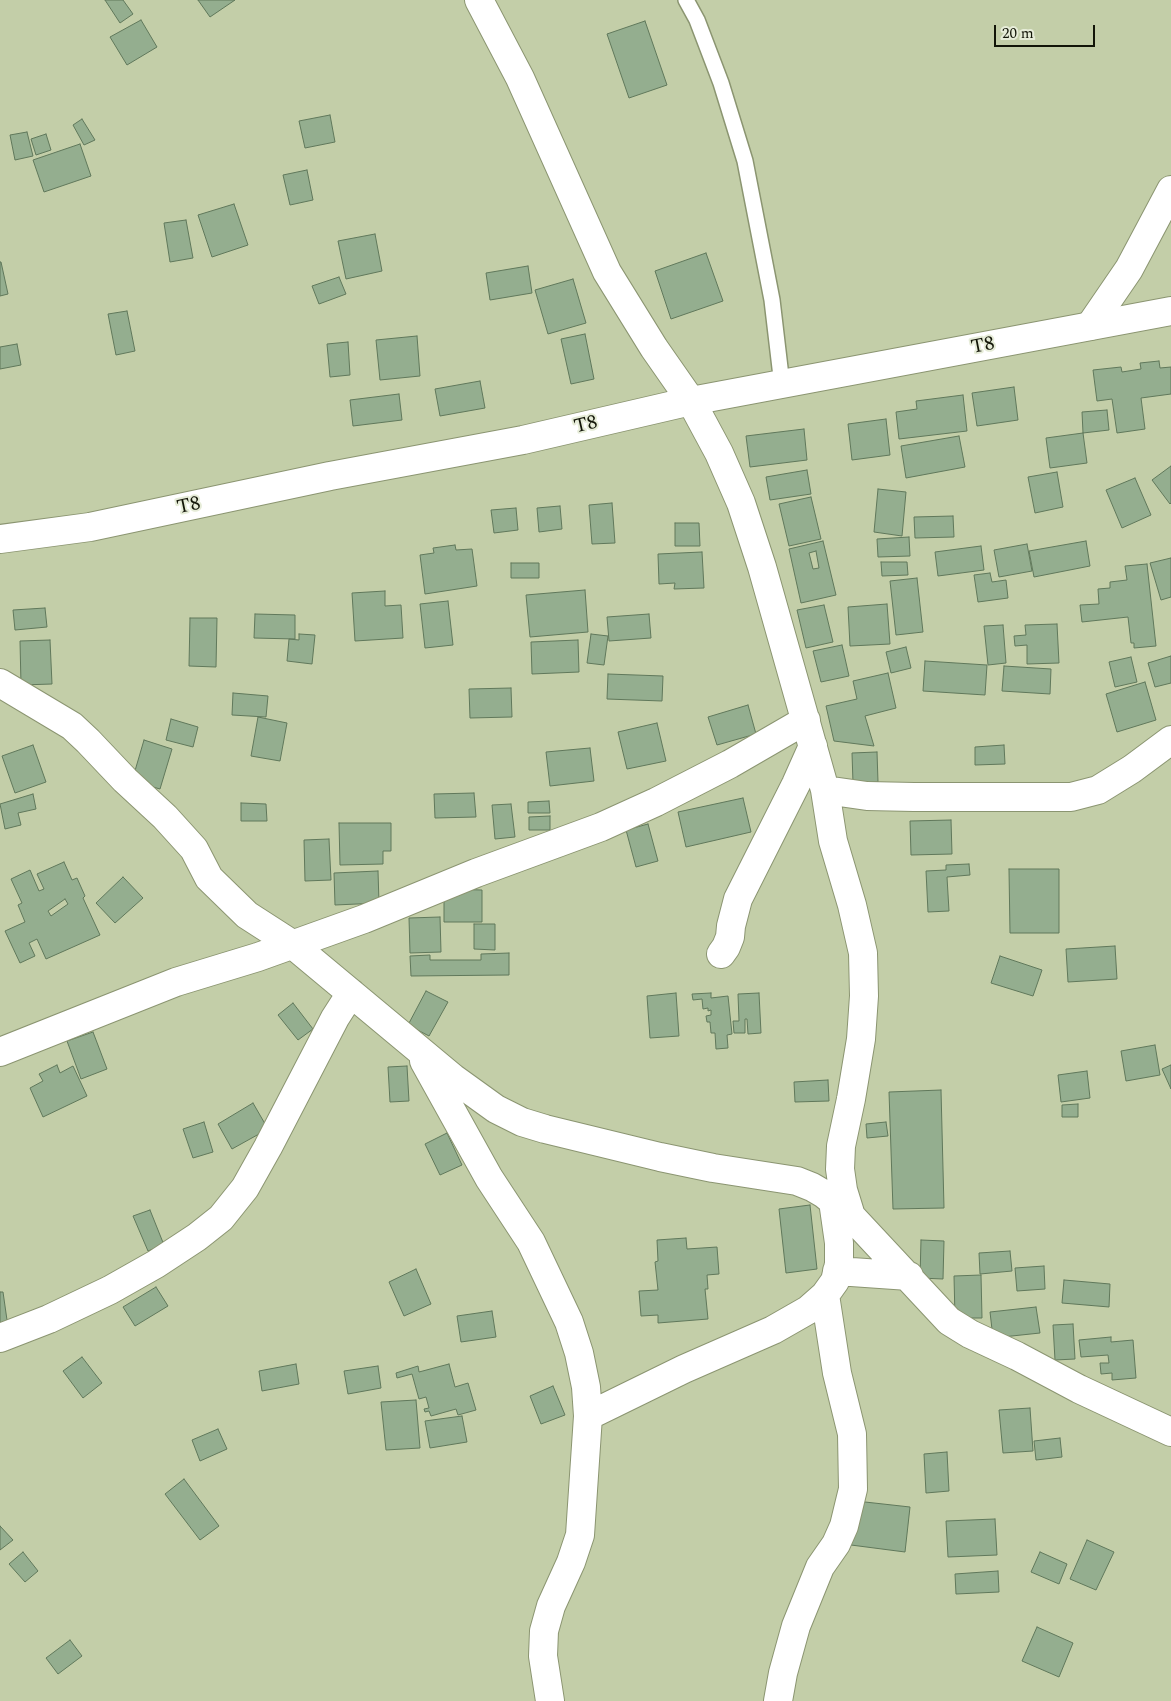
<!DOCTYPE html>
<style>
body{margin:0}
#map{position:relative;width:1171px;height:1701px;overflow:hidden;background:#c3cea8;font-family:Spectral,serif}
canvas{display:block}
.scale{position:absolute;left:994px;top:25px;width:101px;height:22px;box-sizing:border-box;border:2px solid #121508;border-top:0;padding-left:6px;font-size:15px;line-height:18px;white-space:nowrap;color:#121508;-webkit-text-stroke:4px #e6ecd8;paint-order:stroke}
</style>
<div id="map">
<canvas width="1171" height="1701"></canvas>
<div class="scale">20 m</div>
</div>
<script>
const g = document.querySelector('canvas').getContext('2d');
g.lineJoin = 'round';
function paint(path, color) {
  g.fillStyle = color;
  g.fill(path, 'evenodd');
}
function poly(rows) {
  const path = new Path2D();
  for (const r of rows) {
    path.moveTo(r[0], r[1]);
    for (let i = 2; i < r.length; i += 2) path.lineTo(r[i], r[i + 1]);
  }
  return path;
}
function trace(path, color, width, dash) {
  g.strokeStyle = color;
  g.lineWidth = width;
  g.lineCap = dash ? 'butt' : 'round';
  g.setLineDash(dash || []);
  g.stroke(path);
}
function drawText(font, color, halo, rows, align = 'center') {
  g.font = font + ' Spectral,serif';
  g.lineWidth = 4;
  g.setLineDash([]);
  g.textBaseline = 'middle';
  g.strokeStyle = halo;
  g.fillStyle = color;
  for (const [text, x, y, turn = 0] of rows) {
    g.save();
    g.translate(x, y);
    g.rotate((+turn || 0) * Math.PI / 180);
    g.textAlign = isNaN(turn) ? turn : align;
    if (halo) g.strokeText(text, 0, 0);
    g.fillText(text, 0, 0);
    g.restore();
  }
}
const building = poly([
 [105,0,123,0,133,14,120,23,105,0],
 [198,0,235,0,210,17,198,0],
 [141,20,157,47,127,65,110,37,141,20],
 [645,21,667,85,629,98,607,34,645,21],
 [330,115,335,142,305,148,299,121,330,115],
 [82,119,95,140,84,145,73,125,82,119],
 [27,132,33,156,15,160,10,135,27,132],
 [46,134,51,150,36,155,31,139,46,134],
 [80,144,91,176,44,192,33,160,80,144],
 [307,170,313,200,290,205,283,175,307,170],
 [234,204,248,245,212,257,198,215,234,204],
 [186,220,193,258,170,262,164,223,186,220],
 [375,234,382,271,346,279,338,241,375,234],
 [706,253,723,301,671,319,655,271,706,253],
 [0,262,1,262,8,294,0,296,0,262],
 [528,266,532,293,490,300,486,273,528,266],
 [339,277,346,294,319,304,312,286,339,277],
 [573,279,586,323,548,334,535,290,573,279],
 [127,311,135,351,116,355,108,314,127,311],
 [585,334,594,379,571,384,561,339,585,334],
 [417,336,420,376,380,380,376,340,417,336],
 [348,342,350,375,330,377,327,344,348,342],
 [17,344,21,365,0,369,0,347,17,344],
 [1159,361,1160,368,1171,367,1171,394,1141,398,1145,429,1117,433,1112,399,1097,401,1093,370,1121,367,1122,372,1141,369,1140,363,1159,361],
 [480,381,485,408,440,416,435,389,480,381],
 [1014,387,1018,420,977,426,972,393,1014,387],
 [399,394,402,420,353,426,350,400,399,394],
 [963,395,967,431,899,439,896,412,917,409,916,401,963,395],
 [1107,410,1109,430,1083,433,1082,412,1107,410],
 [886,419,890,455,852,460,848,424,886,419],
 [804,429,807,460,750,467,746,436,804,429],
 [1083,433,1087,463,1050,468,1046,438,1083,433],
 [959,436,965,467,906,478,901,446,959,436],
 [1171,466,1171,503,1170,504,1152,480,1171,466],
 [807,470,811,494,770,500,766,477,807,470],
 [1057,472,1063,507,1035,513,1028,477,1057,472],
 [1135,478,1151,515,1122,528,1106,490,1135,478],
 [878,489,906,492,902,536,874,532,878,489],
 [811,497,821,539,789,546,779,504,811,497],
 [612,503,615,543,592,544,589,505,612,503],
 [560,506,562,529,539,532,537,508,560,506],
 [516,508,518,530,494,533,491,510,516,508],
 [953,516,954,537,915,538,914,517,953,516],
 [675,523,699,523,700,546,675,546,675,523],
 [909,537,910,556,878,557,877,539,909,537],
 [823,541,836,595,801,603,789,549,823,541],
 [816,551,819,568,813,569,809,553,816,551],
 [1086,541,1090,566,1034,577,1029,551,1086,541],
 [1027,544,1032,571,999,577,994,550,1027,544],
 [455,545,456,550,472,549,477,586,425,594,420,555,434,553,433,548,455,545],
 [981,546,984,570,938,576,935,552,981,546],
 [702,552,704,588,674,589,675,583,659,584,658,554,702,552],
 [1171,558,1171,597,1161,600,1150,563,1171,558],
 [881,562,907,562,908,575,882,576,881,562],
 [511,563,539,563,539,578,511,578,511,563],
 [1147,564,1156,646,1134,648,1134,643,1131,643,1128,617,1082,622,1080,605,1099,604,1098,589,1110,588,1110,582,1127,580,1125,566,1147,564],
 [990,573,992,582,1006,580,1008,598,978,602,974,575,990,573],
 [917,578,923,632,896,635,890,581,917,578],
 [585,590,588,632,530,637,526,595,585,590],
 [385,591,385,606,401,605,403,638,355,641,352,593,385,591],
 [448,601,453,645,425,648,420,604,448,601],
 [887,604,890,644,850,646,848,607,887,604],
 [824,605,833,642,806,648,797,610,824,605],
 [45,608,47,627,15,630,13,610,45,608],
 [255,614,295,615,295,639,254,638,255,614],
 [649,614,651,638,609,641,607,617,649,614],
 [190,618,217,618,216,667,189,666,190,618],
 [1057,624,1059,663,1027,664,1027,645,1015,646,1014,636,1026,635,1025,625,1057,624],
 [1003,625,1006,663,988,665,984,626,1003,625],
 [299,634,315,635,312,664,287,661,289,639,299,640,299,634],
 [591,634,608,636,604,665,587,663,591,634],
 [50,640,52,684,21,685,20,641,50,640],
 [578,640,579,672,532,674,531,642,578,640],
 [842,645,849,676,821,682,813,651,842,645],
 [906,647,911,668,891,673,886,652,906,647],
 [1171,656,1171,683,1155,687,1148,663,1171,656],
 [1131,657,1137,682,1115,687,1109,662,1131,657],
 [925,661,987,665,985,695,923,691,925,661],
 [1004,666,1051,669,1050,694,1002,691,1004,666],
 [888,673,896,708,865,716,874,746,834,741,826,706,857,699,853,681,888,673],
 [608,674,663,676,662,701,607,699,608,674],
 [1145,682,1156,720,1117,732,1106,694,1145,682],
 [511,688,512,717,470,718,469,689,511,688],
 [233,693,268,696,266,717,232,715,233,693],
 [748,705,756,734,717,745,708,717,748,705],
 [258,717,287,723,280,761,251,756,258,717],
 [171,719,198,727,193,747,166,740,171,719],
 [657,723,666,761,627,769,618,732,657,723],
 [144,740,172,749,160,789,132,781,144,740],
 [33,745,46,782,15,793,2,756,33,745],
 [1004,745,1005,764,975,765,975,747,1004,745],
 [590,748,594,781,550,786,546,752,590,748],
 [877,752,878,782,853,783,852,753,877,752],
 [474,793,476,817,435,818,434,794,474,793],
 [33,794,36,809,18,813,21,825,5,829,0,804,33,794],
 [743,798,751,832,686,847,678,812,743,798],
 [549,801,550,813,528,813,528,802,549,801],
 [241,803,266,804,267,821,241,821,241,803],
 [511,804,515,837,495,839,492,805,511,804],
 [550,816,550,830,529,830,529,817,550,816],
 [951,820,952,854,911,855,910,821,951,820],
 [339,823,391,823,391,851,383,851,383,864,340,865,339,823],
 [648,824,658,861,636,867,626,830,648,824],
 [329,839,331,880,305,881,304,840,329,839],
 [64,862,72,880,77,878,85,896,83,898,100,935,46,959,37,939,29,943,35,956,20,963,5,931,25,922,18,905,22,903,11,879,30,870,39,891,44,889,37,874,64,862],
 [65,899,68,904,51,916,48,911,65,899],
 [969,864,970,875,947,877,949,911,928,912,926,871,946,870,946,865,969,864],
 [1009,869,1059,869,1059,933,1010,933,1009,869],
 [378,871,379,903,335,905,334,873,378,871],
 [123,877,143,898,115,923,96,903,123,877],
 [444,889,482,890,482,922,444,922,444,889],
 [440,917,441,952,410,953,409,918,440,917],
 [474,924,495,924,495,950,474,949,474,924],
 [1115,946,1117,979,1068,982,1066,949,1115,946],
 [509,953,509,975,411,976,410,956,430,955,430,960,481,960,481,954,509,953],
 [1000,956,1042,970,1033,996,991,983,1000,956],
 [426,991,448,1002,429,1036,408,1025,426,991],
 [676,993,679,1036,650,1038,647,996,676,993],
 [711,993,711,998,728,996,732,1034,727,1035,728,1048,716,1049,715,1033,711,1033,710,1022,707,1022,706,1016,711,1015,711,1010,708,1011,708,1008,703,1009,702,999,693,1000,692,994,711,993],
 [759,993,761,1033,748,1034,747,1019,745,1019,745,1033,734,1033,733,1021,739,1021,738,994,759,993],
 [293,1003,313,1029,298,1040,278,1015,293,1003],
 [93,1032,107,1069,81,1079,67,1041,93,1032],
 [1155,1045,1160,1075,1126,1081,1121,1051,1155,1045],
 [57,1065,60,1073,73,1066,87,1096,43,1117,30,1088,43,1081,39,1074,57,1065],
 [1171,1065,1171,1089,1162,1069,1171,1065],
 [407,1066,409,1101,390,1102,388,1067,407,1066],
 [1087,1071,1090,1098,1061,1102,1058,1075,1087,1071],
 [828,1080,829,1101,795,1102,794,1082,828,1080],
 [941,1090,944,1208,893,1209,889,1092,941,1090],
 [253,1103,268,1129,232,1149,218,1124,253,1103],
 [1078,1104,1078,1117,1062,1117,1062,1105,1078,1104],
 [204,1122,213,1152,193,1158,183,1129,204,1122],
 [886,1122,888,1136,867,1138,866,1124,886,1122],
 [447,1133,462,1165,440,1175,425,1144,447,1133],
 [810,1205,817,1269,786,1273,779,1209,810,1205],
 [150,1210,164,1245,148,1251,133,1216,150,1210],
 [686,1238,687,1249,717,1247,719,1274,707,1275,708,1289,705,1289,708,1319,658,1323,658,1315,641,1316,639,1291,658,1290,655,1262,658,1261,657,1240,686,1238],
 [921,1240,944,1241,943,1279,920,1278,921,1240],
 [1010,1251,1012,1271,980,1274,979,1253,1010,1251],
 [1044,1266,1045,1289,1017,1291,1015,1268,1044,1266],
 [416,1269,431,1304,404,1316,389,1282,416,1269],
 [981,1275,982,1318,955,1318,954,1276,981,1275],
 [1064,1280,1110,1284,1109,1307,1062,1303,1064,1280],
 [156,1287,168,1306,135,1326,123,1307,156,1287],
 [0,1292,3,1292,8,1327,0,1328,0,1292],
 [1036,1307,1040,1333,993,1338,990,1312,1036,1307],
 [492,1311,496,1337,461,1342,457,1316,492,1311],
 [1073,1324,1075,1359,1055,1360,1053,1325,1073,1324],
 [1111,1337,1111,1342,1133,1340,1136,1378,1112,1380,1112,1373,1101,1374,1100,1363,1109,1363,1108,1355,1081,1357,1079,1340,1111,1337],
 [82,1357,102,1383,83,1398,63,1371,82,1357],
 [296,1364,299,1384,262,1391,259,1371,296,1364],
 [449,1364,455,1387,468,1383,476,1410,458,1415,456,1409,431,1416,429,1411,425,1412,424,1409,429,1408,426,1397,419,1399,412,1374,397,1378,396,1373,418,1366,419,1372,449,1364],
 [378,1366,381,1388,348,1394,344,1371,378,1366],
 [553,1386,565,1415,541,1424,530,1396,553,1386],
 [416,1400,420,1448,386,1450,381,1402,416,1400],
 [1030,1408,1033,1451,1003,1453,999,1410,1030,1408],
 [462,1416,467,1442,430,1448,425,1421,462,1416],
 [218,1429,227,1449,200,1461,192,1440,218,1429],
 [1060,1438,1062,1457,1036,1460,1034,1441,1060,1438],
 [947,1452,949,1491,926,1493,924,1454,947,1452],
 [184,1479,219,1526,200,1540,165,1494,184,1479],
 [856,1501,910,1507,905,1552,851,1545,856,1501],
 [995,1519,997,1555,948,1557,946,1521,995,1519],
 [0,1526,13,1540,0,1550,0,1526],
 [1087,1540,1114,1552,1096,1590,1070,1579,1087,1540],
 [23,1552,38,1571,25,1582,9,1564,23,1552],
 [1040,1552,1067,1564,1059,1584,1031,1572,1040,1552],
 [998,1571,999,1592,956,1594,955,1574,998,1571],
 [1037,1627,1073,1643,1059,1677,1022,1661,1037,1627],
 [70,1640,82,1656,58,1674,46,1658,70,1640]
]);
paint(building, '#94ae8f');
trace(building, '#60785b', 1);
const service = poly([
 [686,0,697,20,721,83,745,161,772,300,782,385]
]);
const minor = poly([
 [1090,326,1129,269,1171,190],
 [691,401,719,453,741,503,762,567,825,790,833,841,852,905,863,953,864,996,861,1039,851,1099,841,1146,840,1169,843,1190,851,1216],
 [0,683,72,726,88,741,125,780,165,817,194,849,209,878,247,915,292,944,453,1078,496,1109,522,1122,545,1129,660,1157,713,1168,797,1181,812,1187,824,1194,851,1216,949,1321,970,1334,1017,1356,1079,1389,1171,1432],
 [825,790,867,796,914,797,1071,797,1098,790,1132,769,1171,740],
 [721,954,726,947,730,937,731,926,738,899,796,784,813,746],
 [0,1052,176,982,258,957,364,919,476,873,601,827,656,802,730,764,806,720],
 [424,1061,489,1178,531,1242,569,1322,579,1353,586,1387,588,1416,580,1535,571,1562,551,1606,544,1631,543,1656,550,1701],
 [837,1271,909,1276],
 [0,1338,49,1319,110,1290,156,1264,197,1237,221,1218,245,1188,268,1147,335,1018,351,993],
 [588,1416,684,1369,773,1330,808,1310,825,1295,835,1281,839,1264,839,1243,833,1201],
 [778,1701,783,1673,796,1626,820,1567,836,1544,844,1526,853,1489,852,1434,837,1373,825,1295]
]);
const tertiary = poly([
 [479,0,520,78,607,272,654,348,691,401],
 [0,539,90,527,330,476,523,440,691,401,1171,311]
]);
trace(service, '#8b9571', 18);
trace(minor, '#8b9571', 30);
trace(tertiary, '#8b9571', 30);
trace(service, '#fff', 15);
trace(minor, '#fff', 28);
trace(tertiary, '#fff', 28);
drawText('20px', '#121508', '#e6ecd8', [
 ["T8",983,347,-11],
 ["T8",586,426,-13],
 ["T8",189,507,-12]
]);
</script>
